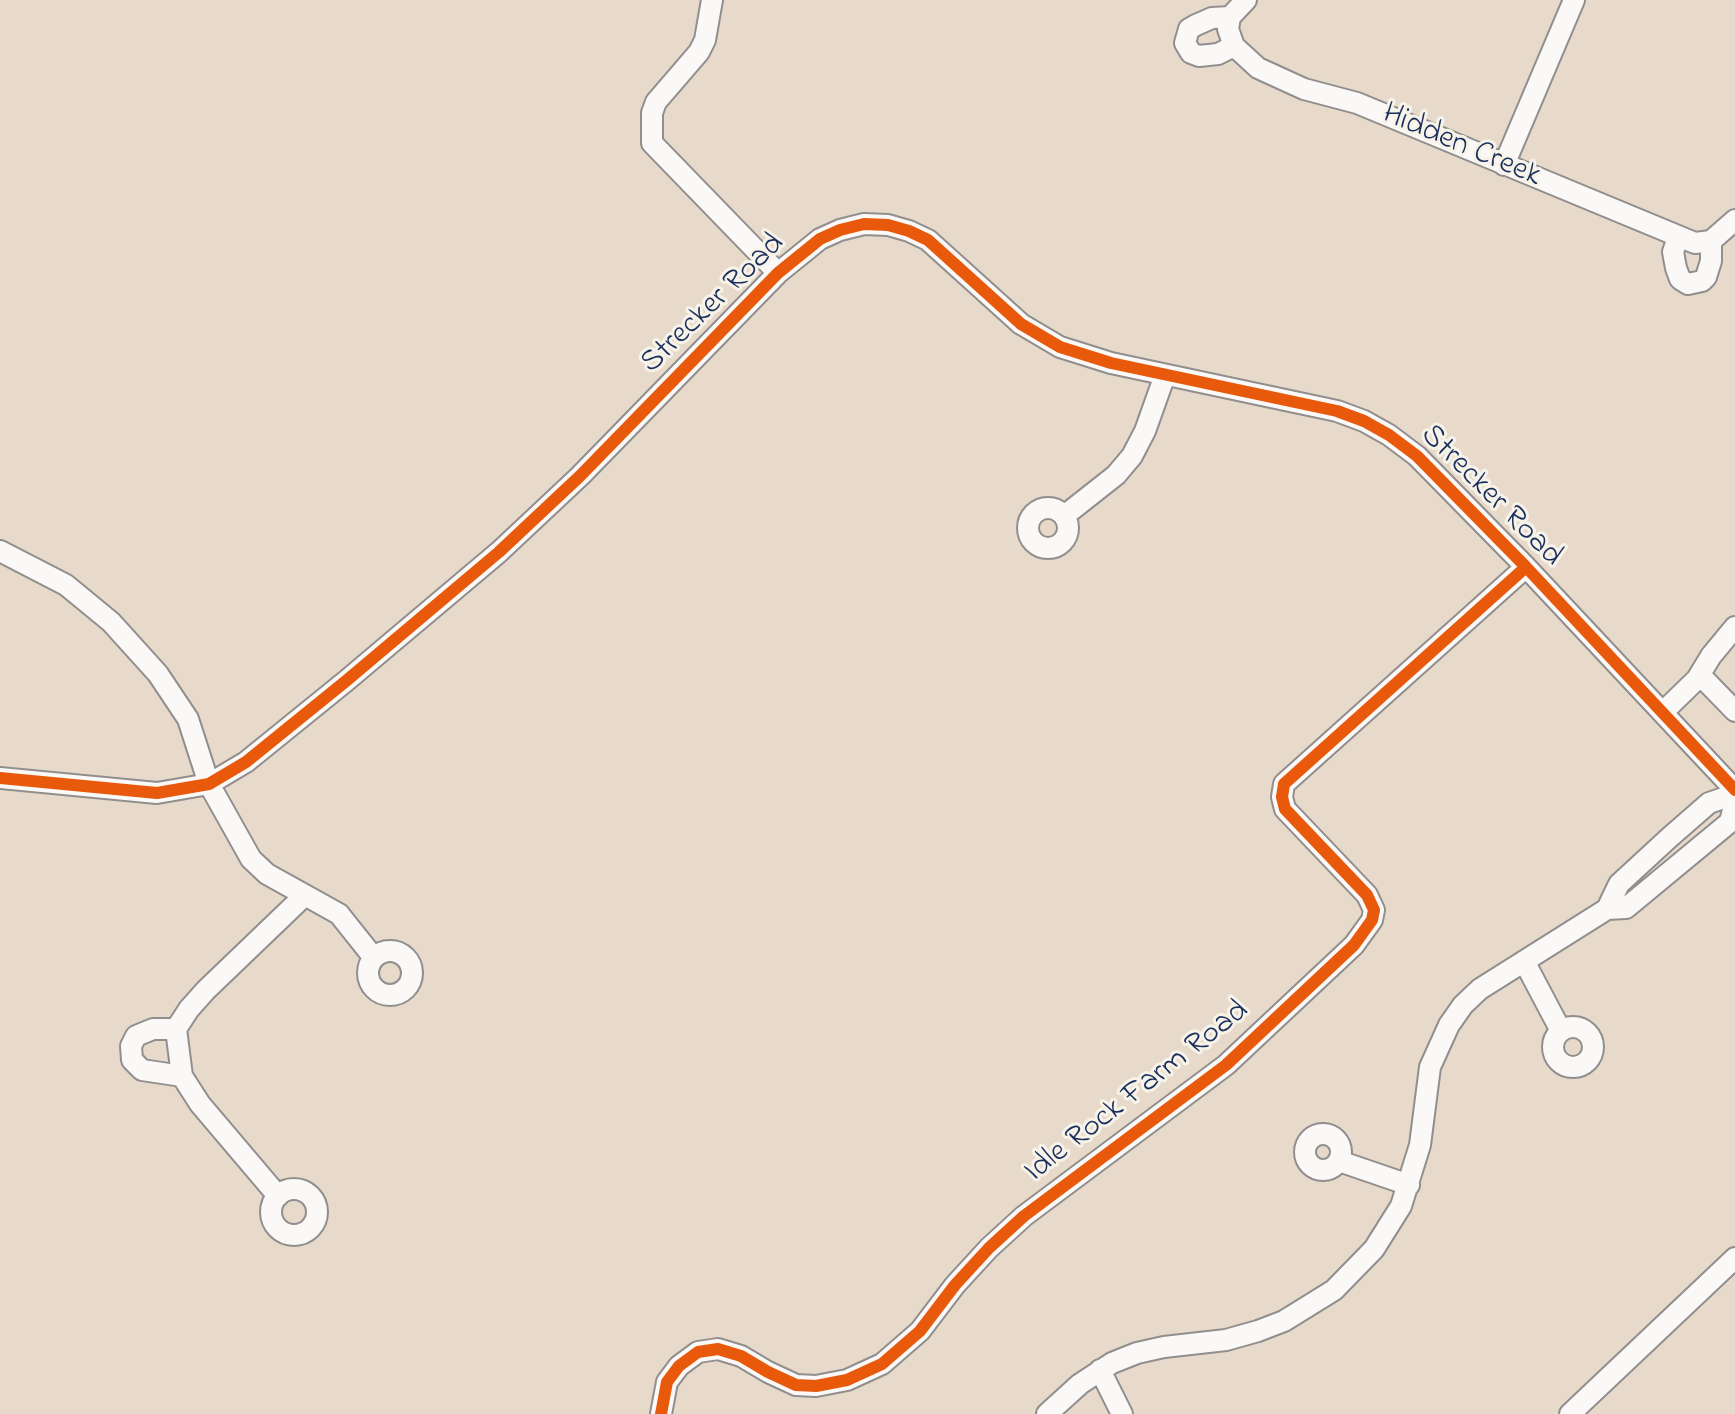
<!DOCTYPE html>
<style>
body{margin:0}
canvas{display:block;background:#e7daca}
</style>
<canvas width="1735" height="1414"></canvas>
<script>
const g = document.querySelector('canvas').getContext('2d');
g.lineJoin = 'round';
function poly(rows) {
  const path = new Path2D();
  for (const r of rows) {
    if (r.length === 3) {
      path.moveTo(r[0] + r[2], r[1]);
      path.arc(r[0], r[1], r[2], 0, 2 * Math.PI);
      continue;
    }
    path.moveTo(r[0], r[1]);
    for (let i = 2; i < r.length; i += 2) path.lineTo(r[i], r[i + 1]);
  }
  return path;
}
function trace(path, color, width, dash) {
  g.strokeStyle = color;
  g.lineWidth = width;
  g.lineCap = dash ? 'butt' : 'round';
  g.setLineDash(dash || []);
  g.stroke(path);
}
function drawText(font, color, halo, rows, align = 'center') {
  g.font = font + ' "Indie Flower",sans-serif';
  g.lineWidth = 6;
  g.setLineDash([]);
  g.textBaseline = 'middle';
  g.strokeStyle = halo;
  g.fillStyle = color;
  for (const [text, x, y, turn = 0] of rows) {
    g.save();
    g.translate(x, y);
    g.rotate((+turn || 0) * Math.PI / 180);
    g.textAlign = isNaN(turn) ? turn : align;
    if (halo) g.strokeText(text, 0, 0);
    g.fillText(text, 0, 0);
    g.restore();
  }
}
const minor = poly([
 [712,0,705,40,699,52,656,102,652,113,652,143,778,273],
 [1246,0,1230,17,1228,29,1234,46,1258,68,1304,89,1357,103,1695,243,1711,241,1735,220],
 [1230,17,1212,18,1196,25,1189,29,1185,43,1191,53,1199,56,1218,54,1234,46],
 [1504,165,1574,0],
 [1678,237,1673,252,1676,268,1680,279,1688,284,1702,281,1706,277,1711,261,1711,241],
 [1048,528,20],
 [1064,516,1116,475,1132,456,1145,431,1165,375],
 [0,551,66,585,111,622,158,674,188,719,209,784,251,859,267,874,339,914,374,958],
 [1700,675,1735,711],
 [1663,712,1697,679,1711,656,1735,627],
 [0,778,157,793,209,784,246,762,346,681,499,552,580,476,778,273,820,239,840,230,864,224,888,225,909,231,928,240,1021,324,1060,347,1111,363,1337,411,1364,421,1389,435,1417,456,1526,567,1735,790],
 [1607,909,1626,908,1730,822,1735,802],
 [390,973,22],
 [1524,961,1561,1031],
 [1573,1047,20],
 [176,1029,153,1029,136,1036,131,1046,132,1060,142,1070,182,1076],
 [1323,1152,18],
 [1339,1161,1409,1185],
 [294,1212,23],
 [278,1196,200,1104,182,1076,176,1029,189,1009,206,990,304,896],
 [1100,1370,1122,1414],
 [661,1414,667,1382,679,1366,698,1352,718,1349,741,1356,768,1372,796,1385,816,1386,847,1380,882,1364,920,1331,955,1285,989,1248,1024,1216,1226,1065,1354,945,1372,920,1374,910,1367,895,1285,809,1282,797,1284,784,1526,567],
 [1047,1414,1080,1384,1112,1363,1137,1353,1164,1347,1226,1340,1258,1331,1284,1321,1334,1290,1374,1249,1401,1206,1420,1145,1430,1067,1449,1025,1463,1005,1480,989,1607,909,1619,884,1670,837,1709,803,1735,794],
 [1570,1414,1735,1258]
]);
trace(minor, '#918e8e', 24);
trace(minor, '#fbf9f7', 20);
trace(poly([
 [0,778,157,793,209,784,246,762,346,681,499,552,580,476,778,273,820,239,840,230,864,224,888,225,909,231,928,240,1021,324,1060,347,1111,363,1337,411,1364,421,1389,435,1417,456,1526,567,1735,790],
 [661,1414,667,1382,679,1366,698,1352,718,1349,741,1356,768,1372,796,1385,816,1386,847,1380,882,1364,920,1331,955,1285,989,1248,1024,1216,1226,1065,1354,945,1372,920,1374,910,1367,895,1285,809,1282,797,1284,784,1526,567]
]), '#e8590c', 12);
drawText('32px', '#1b2f5e', '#f7f3e8', [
 ["Hidden Creek",1461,147,23],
 ["Strecker Road",714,305,-44],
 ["Strecker Road",1490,497,45],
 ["Idle Rock Farm Road",1138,1093,-38]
]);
</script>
